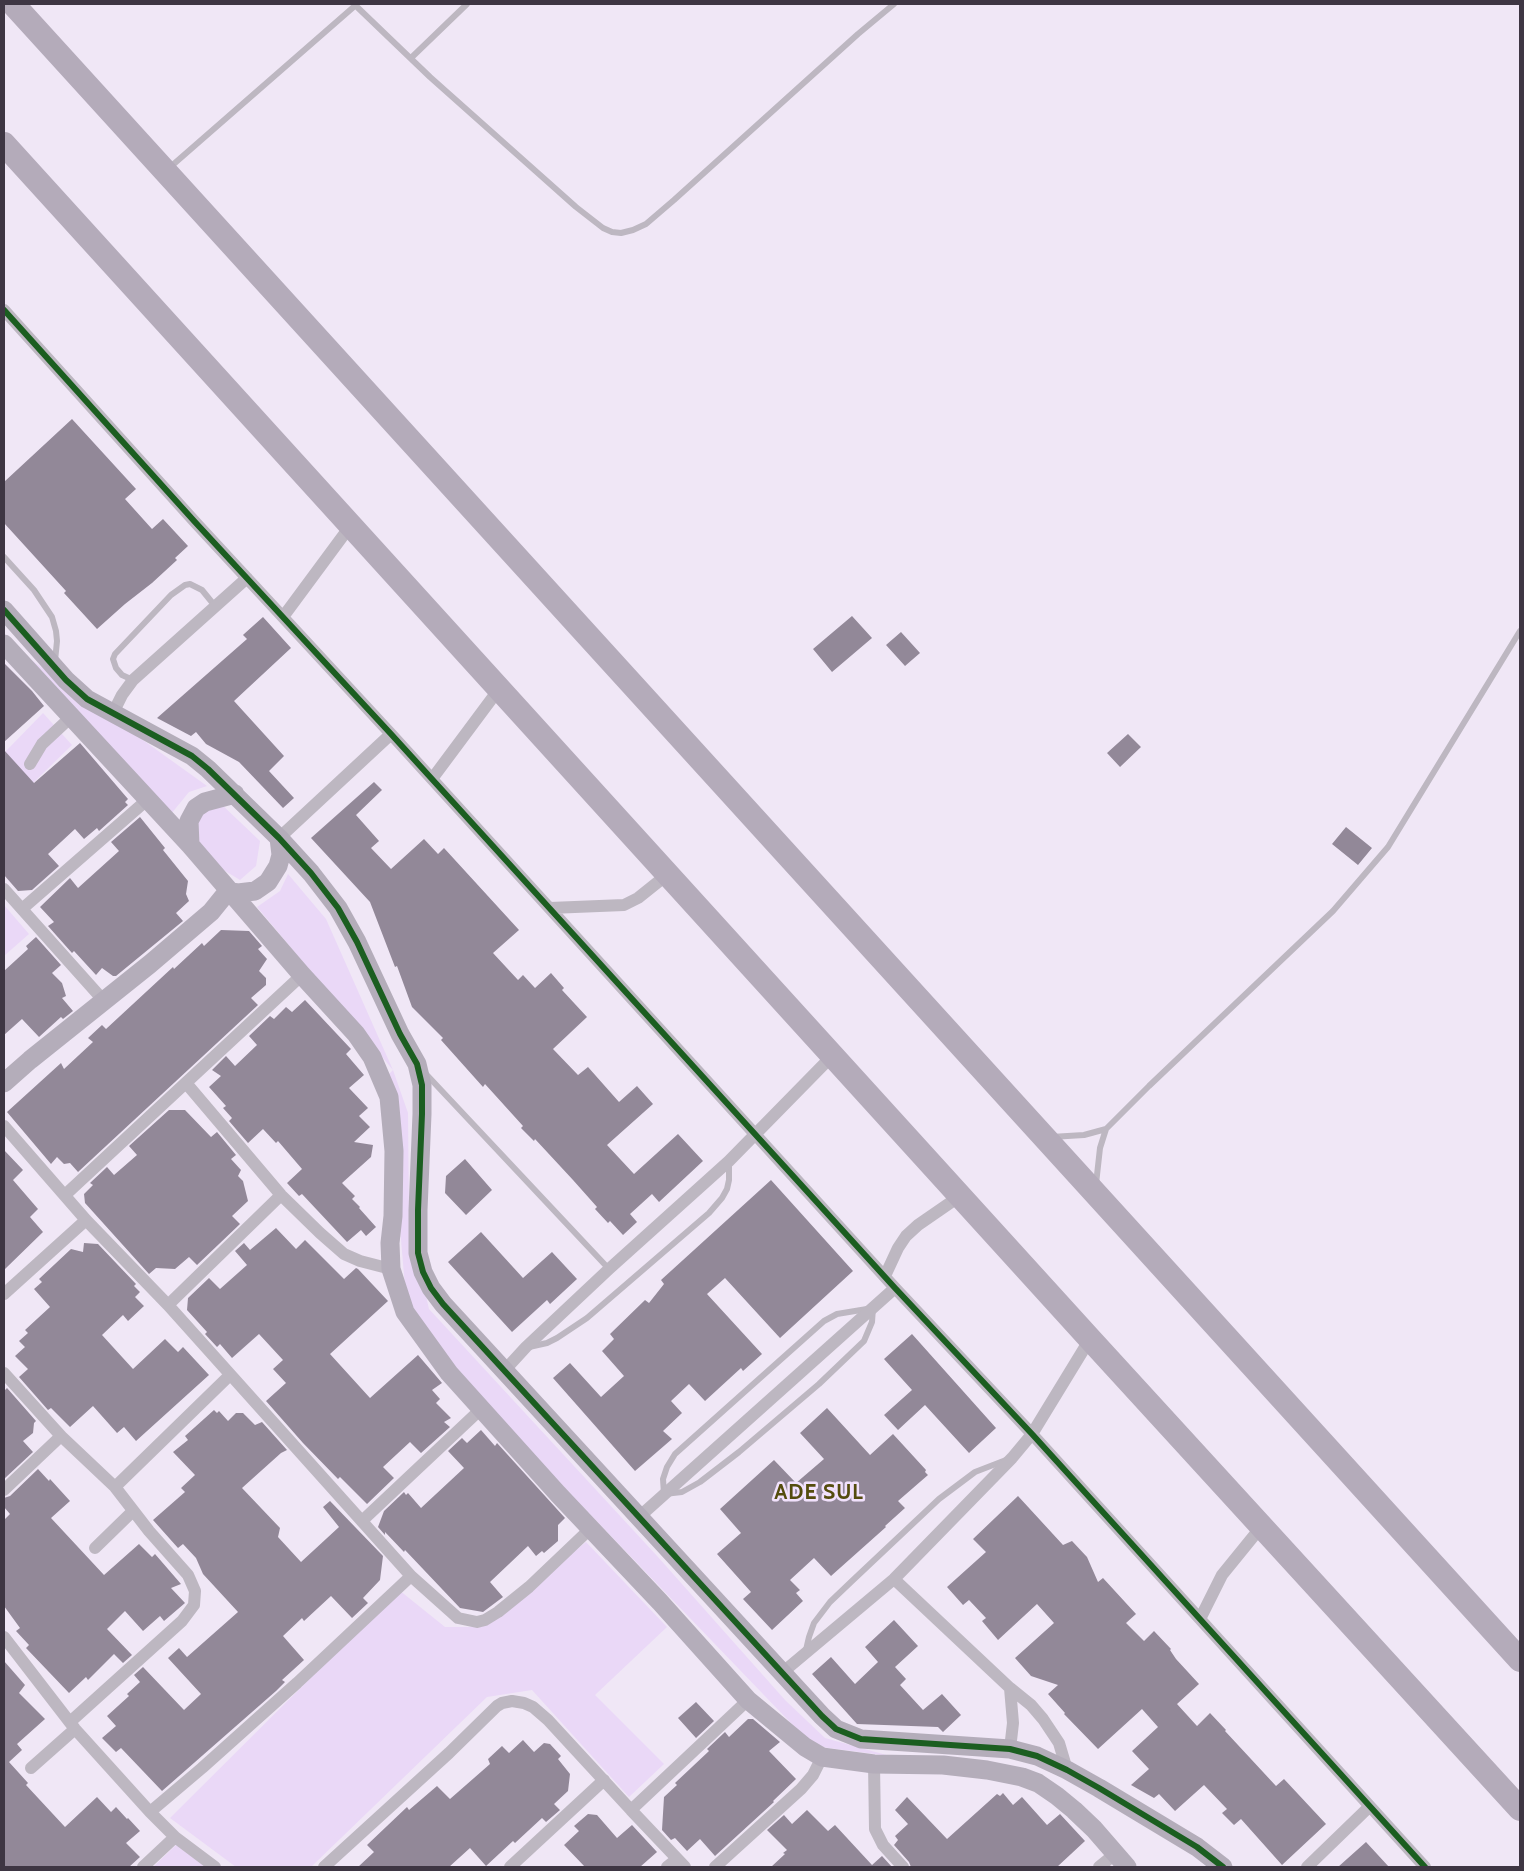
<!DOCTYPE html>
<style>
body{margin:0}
#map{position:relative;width:1524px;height:1871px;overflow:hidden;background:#f0e7f6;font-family:Cabin,sans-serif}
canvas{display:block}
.frame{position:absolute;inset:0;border:5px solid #3e3643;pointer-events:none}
</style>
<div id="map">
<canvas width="1524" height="1871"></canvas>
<div class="frame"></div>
</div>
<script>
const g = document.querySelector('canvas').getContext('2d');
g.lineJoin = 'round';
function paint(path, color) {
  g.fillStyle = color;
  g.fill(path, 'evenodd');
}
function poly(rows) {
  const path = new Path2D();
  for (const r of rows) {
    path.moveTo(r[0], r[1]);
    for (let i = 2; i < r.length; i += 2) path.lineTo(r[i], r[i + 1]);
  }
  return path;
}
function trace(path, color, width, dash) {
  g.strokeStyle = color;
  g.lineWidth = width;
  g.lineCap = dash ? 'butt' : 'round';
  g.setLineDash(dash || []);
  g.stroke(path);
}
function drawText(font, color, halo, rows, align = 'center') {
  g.font = font + ' Cabin,sans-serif';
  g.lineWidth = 5;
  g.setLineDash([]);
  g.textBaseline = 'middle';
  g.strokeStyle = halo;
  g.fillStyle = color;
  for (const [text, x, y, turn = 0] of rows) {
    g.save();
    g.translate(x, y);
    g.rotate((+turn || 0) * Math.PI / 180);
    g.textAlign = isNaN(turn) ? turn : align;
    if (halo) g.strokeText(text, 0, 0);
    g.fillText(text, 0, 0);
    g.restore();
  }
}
paint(poly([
 [16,649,207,786,189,792,171,814],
 [43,713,72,745,33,783,5,752],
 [219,802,260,841,256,866,240,880,212,863,194,838,197,818],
 [288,874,326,919,393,1070,408,1113,409,1220,429,1309,658,1557,785,1700,825,1738,890,1756,813,1746,459,1378,407,1310,387,1076,393,1070,257,907,280,891],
 [4,905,29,934,4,956],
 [586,1542,667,1627,595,1695,664,1764,629,1797,532,1690,487,1697,311,1867,236,1867,170,1818,399,1590,445,1627,482,1627],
 [176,1845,207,1867,153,1867]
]), '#ead8f7');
paint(poly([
 [72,419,136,489,125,499,152,529,163,519,188,546,175,558,177,560,152,583,125,604,97,629,64,593,66,591,4,523,4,482],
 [852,616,872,638,832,672,813,649],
 [263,617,291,648,234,701,284,756,269,771,294,798,283,808,239,762,206,744,196,732,191,736,157,718,247,639,243,635,244,634],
 [901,632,920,653,905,666,886,645],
 [4,663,32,691,44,706,4,742],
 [1128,734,1141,747,1120,767,1107,753],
 [80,743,128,799,125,802,128,805,99,831,97,828,84,839,75,829,48,854,59,866,32,890,18,891,4,875,4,750,34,783],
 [374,782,382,790,356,815,379,841,371,848,391,869,424,839,438,854,444,848,519,930,493,953,518,980,523,975,535,988,551,973,564,988,562,990,587,1017,553,1049,578,1075,588,1067,619,1102,637,1086,653,1104,607,1145,634,1174,678,1134,703,1161,659,1202,652,1194,630,1214,637,1222,623,1235,610,1221,608,1223,595,1209,597,1207,573,1180,535,1139,534,1141,521,1128,523,1126,485,1084,483,1087,441,1040,443,1038,412,1007,397,966,395,967,370,902,311,838],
 [140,817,165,848,163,850,188,881,186,894,189,901,176,913,183,921,116,976,113,976,102,968,96,975,74,951,72,953,48,926,54,922,40,907,70,878,78,888,119,851,111,842],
 [1346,827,1372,848,1358,865,1332,844],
 [221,930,249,931,262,946,258,949,267,959,259,971,266,978,266,985,251,998,258,1005,78,1172,70,1163,64,1164,57,1157,51,1164,7,1112,61,1063,64,1069,93,1042,88,1038,102,1025,106,1029,173,967,174,969,202,943,204,946],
 [36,937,61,965,52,973,62,983,66,996,62,998,73,1011,63,1019,61,1017,39,1037,22,1019,4,1035,4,971,28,949,26,946],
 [305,1000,351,1049,346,1054,364,1075,349,1088,368,1108,359,1116,370,1127,354,1142,373,1145,371,1157,342,1183,355,1196,352,1199,360,1207,359,1208,376,1227,366,1236,361,1230,347,1242,302,1194,299,1196,287,1183,302,1169,278,1141,276,1143,263,1129,248,1143,229,1121,232,1118,223,1108,226,1106,209,1087,221,1076,212,1070,226,1056,235,1066,257,1045,249,1036,270,1016,274,1019,286,1007,292,1012],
 [169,1110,185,1110,211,1137,217,1132,236,1155,231,1159,241,1170,238,1176,243,1181,248,1201,232,1216,240,1224,197,1265,189,1257,175,1269,156,1268,149,1274,85,1203,84,1194,93,1185,90,1183,107,1167,114,1175,137,1155,129,1146],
 [4,1150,23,1170,13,1180,38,1209,30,1217,43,1232,4,1270],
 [465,1159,492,1190,466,1215,445,1193,446,1176],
 [771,1180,853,1271,780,1338,725,1278,707,1294,762,1354,743,1371,741,1368,705,1401,689,1384,671,1401,682,1413,663,1431,672,1439,635,1471,553,1378,570,1363,601,1397,624,1376,602,1351,614,1339,610,1334,645,1300,649,1303,664,1284,661,1280],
 [276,1228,296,1249,305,1240,344,1279,356,1268,358,1269,388,1301,330,1354,370,1398,418,1355,442,1383,432,1390,440,1399,436,1403,451,1418,444,1422,450,1427,421,1453,410,1442,383,1467,394,1478,367,1504,340,1477,338,1479,303,1443,266,1401,286,1383,273,1369,283,1360,259,1334,232,1358,220,1344,217,1347,205,1334,207,1332,187,1310,188,1298,209,1278,220,1289,247,1265,235,1251,244,1243,250,1250],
 [481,1232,523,1278,552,1252,577,1279,550,1304,547,1300,512,1332,448,1262],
 [84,1243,98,1244,136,1284,134,1286,140,1292,135,1297,144,1306,128,1321,123,1315,102,1335,133,1369,165,1339,178,1352,183,1347,209,1375,136,1441,124,1427,117,1433,93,1406,70,1427,51,1408,48,1410,19,1377,28,1369,15,1356,25,1347,19,1341,28,1333,25,1330,50,1307,34,1289,42,1282,39,1279,71,1249,83,1252],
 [912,1334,996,1428,969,1453,925,1405,898,1430,884,1415,912,1390,884,1359],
 [7,1388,36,1421,34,1423,33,1433,23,1441,33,1452,4,1479,4,1391],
 [827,1408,870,1455,893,1434,926,1470,925,1472,928,1475,898,1501,905,1508,885,1526,886,1527,831,1576,814,1558,790,1580,800,1590,796,1593,803,1601,772,1630,743,1599,751,1592,717,1554,741,1533,720,1509,774,1460,796,1483,824,1459,800,1433],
 [214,1410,217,1413,219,1411,228,1421,236,1413,243,1413,255,1425,262,1422,287,1450,281,1453,242,1488,280,1528,278,1537,301,1562,339,1527,323,1507,330,1501,383,1556,380,1580,363,1598,368,1603,352,1618,331,1596,304,1621,302,1618,283,1636,304,1660,282,1680,285,1682,276,1691,162,1791,121,1748,116,1752,102,1738,116,1726,107,1716,129,1696,127,1694,140,1682,134,1675,143,1667,184,1710,201,1694,168,1658,179,1648,187,1657,238,1612,203,1574,196,1558,183,1544,178,1548,153,1520,185,1492,181,1488,195,1475,173,1452,188,1440,185,1436],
 [481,1430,495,1446,497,1443,565,1518,558,1525,558,1541,544,1553,542,1551,536,1556,528,1546,490,1582,503,1597,483,1612,460,1608,405,1550,404,1552,385,1532,385,1535,378,1527,384,1511,404,1492,406,1495,408,1493,421,1508,464,1468,448,1451,462,1438,467,1443],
 [38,1469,49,1481,50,1479,70,1501,51,1518,104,1575,139,1544,152,1557,155,1554,181,1584,171,1588,185,1603,164,1621,160,1616,143,1631,125,1611,107,1629,132,1655,123,1663,114,1654,88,1680,86,1677,69,1693,26,1648,29,1645,16,1631,20,1628,4,1606,4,1520,10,1514,4,1507,4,1498,10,1496],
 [1018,1496,1063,1545,1072,1541,1087,1557,1098,1582,1103,1578,1136,1614,1126,1623,1144,1641,1154,1631,1171,1649,1170,1650,1176,1659,1199,1684,1177,1704,1197,1726,1210,1713,1226,1730,1225,1731,1276,1786,1284,1779,1326,1824,1282,1865,1241,1819,1234,1825,1222,1813,1227,1809,1204,1785,1175,1811,1159,1794,1154,1798,1131,1785,1149,1769,1132,1751,1158,1727,1142,1709,1098,1749,1064,1714,1065,1713,1048,1694,1058,1685,1031,1676,1015,1658,1054,1623,1037,1604,998,1640,982,1621,986,1618,969,1600,963,1605,947,1587,986,1552,973,1539],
 [894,1620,918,1646,895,1667,906,1679,900,1685,923,1710,942,1694,961,1715,943,1732,938,1727,857,1724,812,1674,831,1657,855,1684,878,1662,865,1647],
 [4,1661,25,1685,19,1693,45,1719,17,1744,22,1750,9,1762,28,1783,26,1785,65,1827,97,1797,111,1812,116,1807,127,1819,128,1818,140,1831,126,1843,140,1857,129,1867,4,1867],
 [696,1702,714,1721,696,1738,678,1718],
 [748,1719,753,1719,780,1742,769,1751,796,1779,773,1801,774,1802,715,1856,700,1839,687,1851,675,1838,671,1840,662,1830,664,1797,677,1785,675,1783,709,1751,707,1749,725,1732,729,1737],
 [523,1740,534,1752,544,1743,550,1744,561,1756,558,1759,570,1774,568,1791,554,1804,560,1810,546,1822,542,1818,515,1843,513,1841,486,1866,470,1848,449,1867,358,1867,374,1852,367,1845,407,1807,409,1810,437,1786,450,1799,490,1764,488,1759,502,1746,509,1753],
 [1003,1793,1013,1805,1022,1797,1047,1825,1060,1814,1085,1841,1057,1867,911,1867,909,1862,894,1845,898,1840,895,1836,908,1824,895,1810,907,1797,947,1839,997,1794,1000,1796],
 [807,1810,828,1831,835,1825,872,1865,882,1856,892,1867,771,1867,785,1854,783,1853,787,1850,767,1830,784,1815,792,1824],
 [588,1814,597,1815,617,1838,632,1825,657,1852,640,1867,585,1867,564,1845,579,1831,574,1826],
 [1366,1842,1389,1867,1338,1867]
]), '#928898');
trace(poly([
 [355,5,430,77,576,207,603,228,612,232,621,233,633,230,646,224,674,200,858,34,894,4],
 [411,58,467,4],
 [168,169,357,4],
 [4,557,34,590,52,617,56,631,57,641,55,661],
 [133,680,122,675,116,668,113,659,115,654,171,595,185,585,190,584,202,590,215,606],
 [425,1073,609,1269],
 [1051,1137,1084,1135,1106,1129],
 [1096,1184,1100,1148,1106,1129,1149,1086,1333,911,1388,847,1520,631],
 [873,1308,872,1322,864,1341,819,1384,739,1452,700,1482,682,1492,664,1494,663,1479,667,1467,675,1454,750,1387,824,1321,837,1314,873,1308],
 [529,1347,547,1343,557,1338,587,1318,709,1213,722,1198,727,1189,729,1180,729,1161],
 [806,1650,809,1637,814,1623,830,1602,852,1581,939,1499,975,1472,1006,1460]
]), '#bdb7c1', 6);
trace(poly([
 [4,310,195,522,391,734,895,1288,1032,1434,1425,1867],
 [283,617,351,525],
 [113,713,122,695,133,680,247,578],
 [30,764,42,744,71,717],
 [432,779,499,689],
 [279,838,391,734],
 [4,889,104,1001],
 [550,908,624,905,638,898,668,874],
 [22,909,147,800],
 [186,1083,281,1195,320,1233,344,1254,360,1261,391,1269],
 [4,1126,86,1220,168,1305,411,1576],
 [65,1195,302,975],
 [885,1276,898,1248,906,1236,918,1225,960,1196],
 [4,1294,86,1220],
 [168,1305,281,1195],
 [504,1371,526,1347,609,1269,729,1161,832,1056],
 [4,1373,61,1436,115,1487,149,1531,188,1575,195,1591,194,1605,182,1621,70,1722],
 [115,1487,230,1375],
 [4,1490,61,1436],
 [639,1517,895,1288],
 [363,1520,481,1409],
 [95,1548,133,1511],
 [894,1579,1010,1688,1031,1705,1043,1719,1059,1743,1067,1770],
 [1200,1619,1222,1575,1261,1527],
 [4,1637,75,1729,150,1812,175,1837,215,1867],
 [783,1672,894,1579,1012,1458,1032,1434,1090,1339],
 [1010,1688,1013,1723,1010,1749],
 [874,1764,875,1829,883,1845,903,1867],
 [31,1768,75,1729],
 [631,1810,685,1867],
 [150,1812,202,1768,297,1683,411,1576,458,1618,477,1622,485,1620,498,1612,529,1587,591,1528],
 [143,1867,175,1837],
 [324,1867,449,1753,497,1706,502,1703,512,1701,524,1703,533,1707,548,1720,631,1810,748,1700],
 [510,1867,604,1780],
 [667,1867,677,1859],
 [715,1867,801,1789,813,1775,822,1757],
 [1099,1867,1115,1854],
 [1307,1867,1369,1807]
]), '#bdb7c1', 12);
trace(poly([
 [4,610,66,680,87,699,192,756,208,769,279,838,311,873,338,908,357,942,400,1034,417,1064,422,1085,422,1114,418,1210,418,1253,423,1272,431,1288,443,1304,822,1716,836,1729,861,1739,1010,1749,1037,1756,1067,1770,1099,1788,1197,1847,1223,1867],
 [4,644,190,845,302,975,356,1034,372,1057,389,1097,394,1151,393,1216,390,1243,391,1269,405,1312,449,1373,558,1494,660,1602,748,1700,805,1747,822,1757,874,1764,943,1765,987,1770,1022,1777,1038,1783,1057,1796,1074,1810,1094,1829,1127,1867],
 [190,845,189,821,196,808,205,802,235,794],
 [4,1083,30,1060,150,964,211,912,228,891,238,893,255,891,268,882,278,866,281,855,279,838]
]), '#b4adba', 19);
trace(poly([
 [13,4,1520,1660],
 [4,144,1090,1339,1520,1809]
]), '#b4abba', 24);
trace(poly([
 [4,310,195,522,391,734,895,1288,1032,1434,1425,1867],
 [4,610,66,680,87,699,192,756,208,769,279,838,311,873,338,908,357,942,400,1034,417,1064,422,1085,422,1114,418,1210,418,1253,423,1272,431,1288,443,1304,822,1716,836,1729,861,1739,1010,1749,1037,1756,1067,1770,1099,1788,1197,1847,1223,1867]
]), '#1b5e20', 6);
g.letterSpacing = '1px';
drawText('bold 21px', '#544c0d', '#f1e1fc', [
 ["ADE SUL",819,1493]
]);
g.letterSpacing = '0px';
</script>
